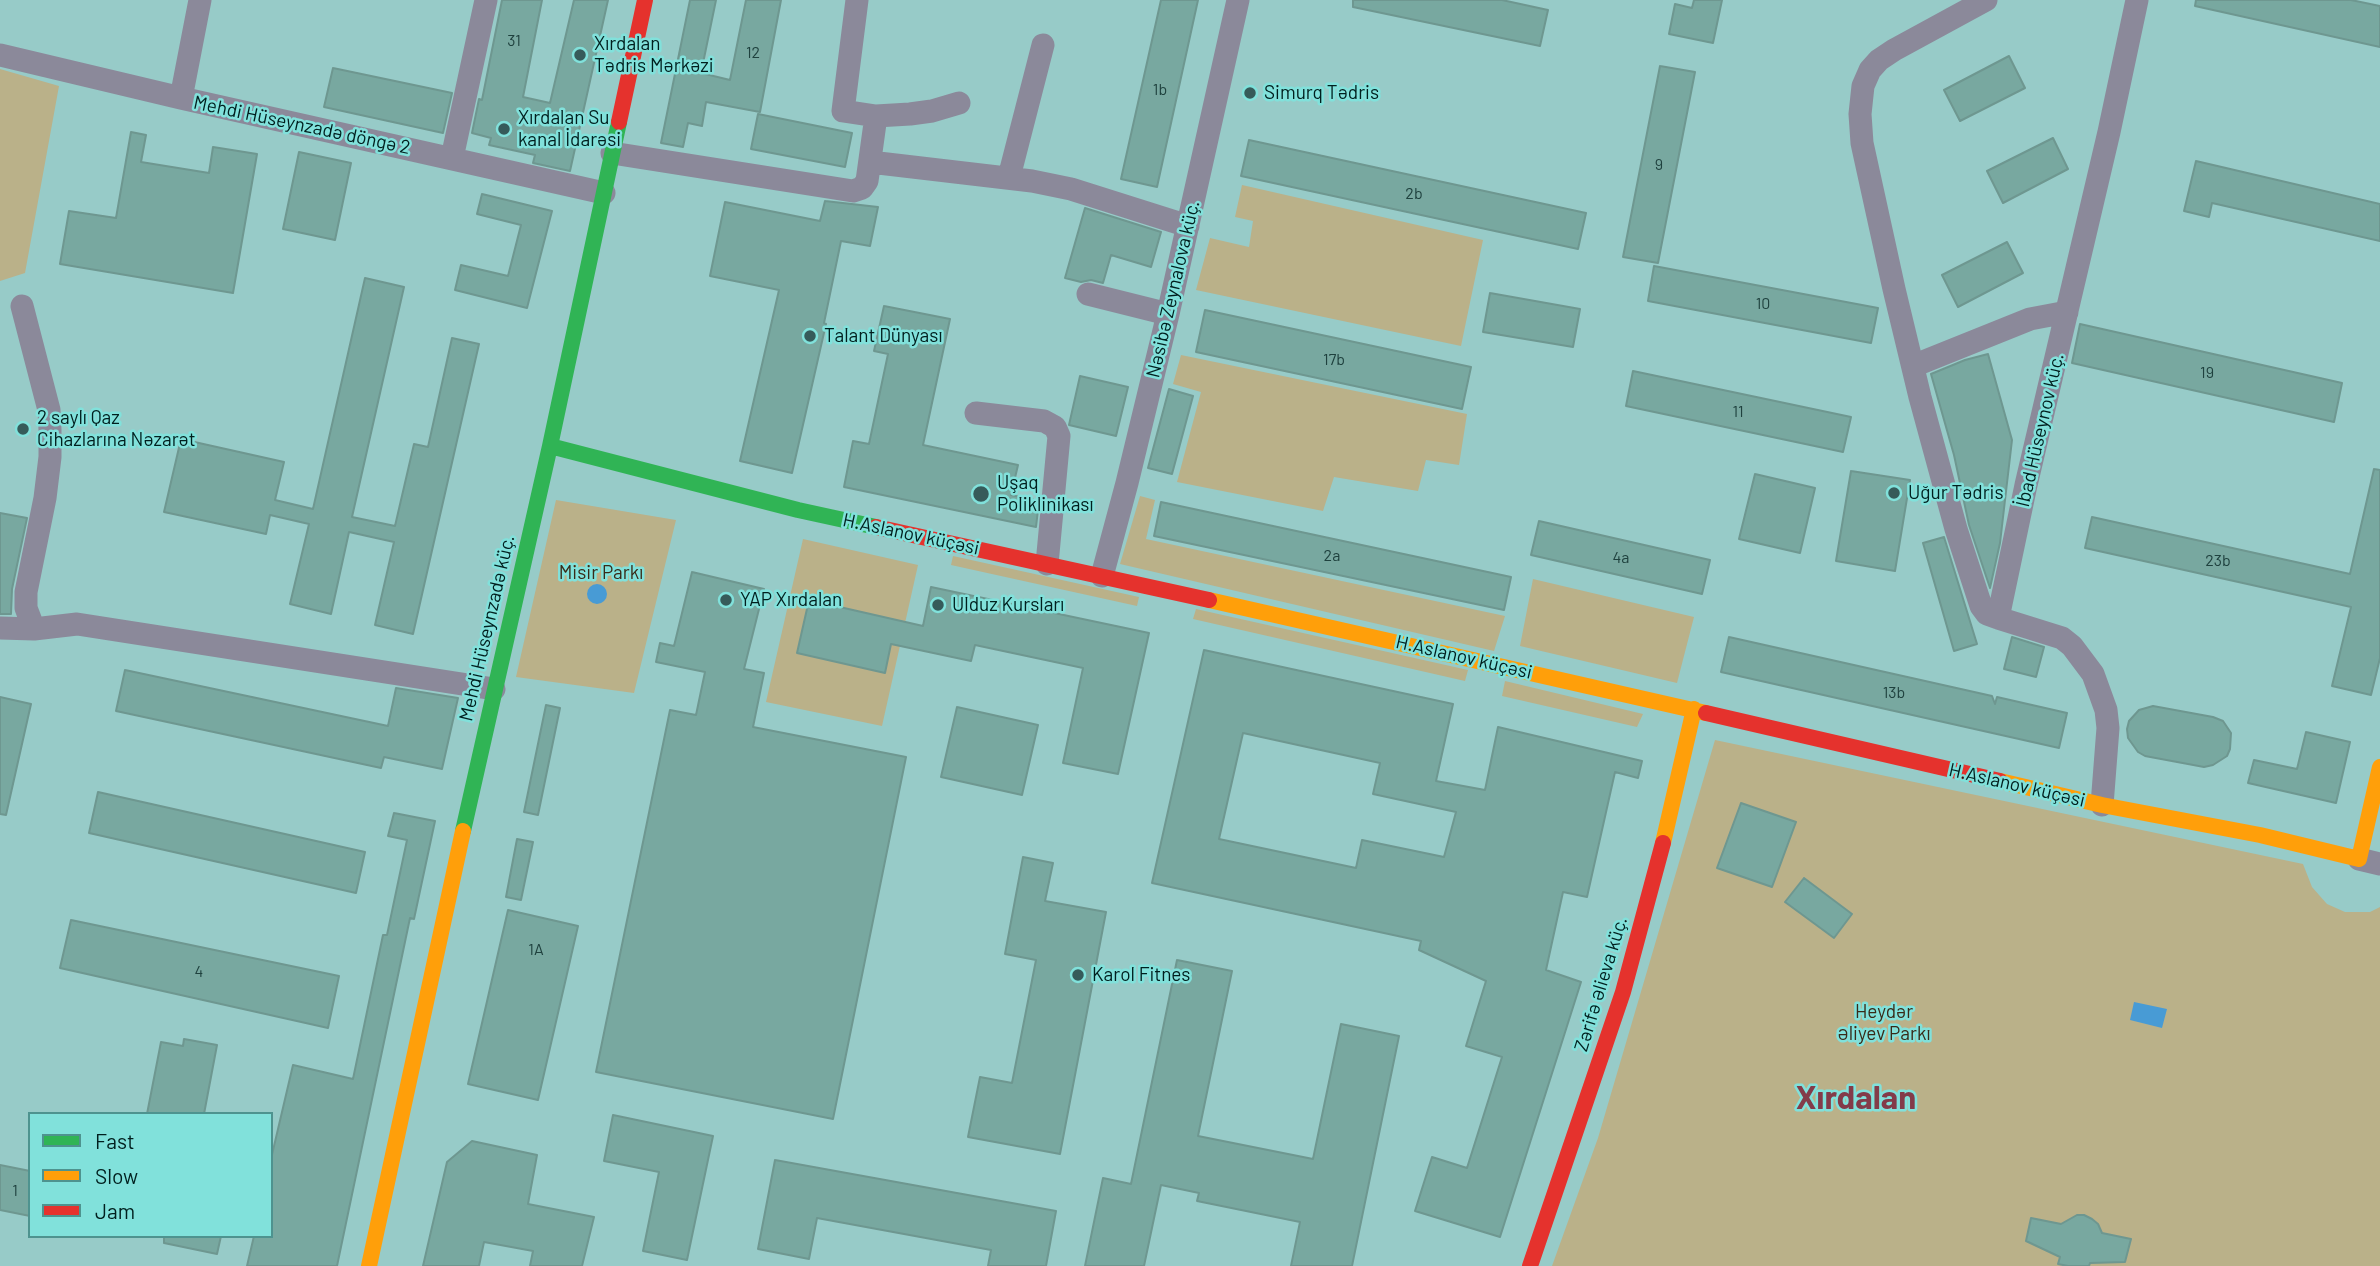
<!DOCTYPE html>
<meta charset="utf-8">
<style>
body{margin:0}
#map{position:relative;width:2380px;height:1266px;overflow:hidden;background:#97cbc8;font-family:Barlow,sans-serif}
canvas{display:block}
.legend{position:absolute;left:28px;top:1112px;width:245px;height:126px;box-sizing:border-box;background:#81e1db;border:2px solid #4e938f;margin:0;padding:9px 12px;list-style:none;font-size:21px;color:#011f1e}
.legend li{display:flex;align-items:center;gap:14px;height:35px}
.legend b{width:35px;border:2px solid #4e938f}
</style>
<div id="map">
<canvas width="2380" height="1266"></canvas>
<ul class="legend">
<li><b style="height:9px;background:#30b455"></b>Fast</li>
<li><b style="height:9px;background:#ff9f0a"></b>Slow</li>
<li><b style="height:9px;background:#e5322d"></b>Jam</li>
</ul>
</div>
<script>
const g = document.querySelector('canvas').getContext('2d');
g.lineJoin = 'round';
function paint(path, color) {
  g.fillStyle = color;
  g.fill(path, 'evenodd');
}
function poly(rows) {
  const path = new Path2D();
  for (const r of rows) {
    if (r.length === 3) {
      path.moveTo(r[0] + r[2], r[1]);
      path.arc(r[0], r[1], r[2], 0, 2 * Math.PI);
      continue;
    }
    path.moveTo(r[0], r[1]);
    for (let i = 2; i < r.length; i += 2) path.lineTo(r[i], r[i + 1]);
  }
  return path;
}
function trace(path, color, width, dash) {
  g.strokeStyle = color;
  g.lineWidth = width;
  g.lineCap = dash ? 'butt' : 'round';
  g.setLineDash(dash || []);
  g.stroke(path);
}
function drawText(font, color, halo, rows, align = 'center') {
  g.font = font + ' Barlow,sans-serif';
  g.lineWidth = 5;
  g.setLineDash([]);
  g.textBaseline = 'middle';
  g.strokeStyle = halo;
  g.fillStyle = color;
  for (const [text, x, y, turn = 0] of rows) {
    g.save();
    g.translate(x, y);
    g.rotate((+turn || 0) * Math.PI / 180);
    g.textAlign = isNaN(turn) ? turn : align;
    if (halo) g.strokeText(text, 0, 0);
    g.fillText(text, 0, 0);
    g.restore();
  }
}
paint(poly([
 [0,69,59,86,25,273,0,281],
 [1242,185,1483,240,1461,346,1196,290,1210,238,1249,247,1253,221,1235,217],
 [1181,355,1467,414,1459,465,1426,460,1418,491,1334,477,1323,511,1177,482,1201,392,1173,384],
 [1140,496,1155,500,1146,539,1505,616,1494,651,1120,564],
 [556,500,676,520,634,693,516,677],
 [803,539,918,565,882,726,766,702],
 [953,556,1139,597,1137,606,951,565],
 [1533,579,1694,617,1677,683,1520,646],
 [1196,609,1468,670,1465,681,1193,619],
 [1505,681,1643,714,1637,727,1502,696],
 [1715,740,2303,864,2312,887,2327,904,2345,912,2370,912,2380,907,2380,1266,1552,1266,1598,1138]
]), '#bab189');
paint(poly([
 [597,594,10],
 [2134,1002,2167,1009,2162,1028,2130,1020]
]), '#489bd5');
const building = poly([
 [502,0,542,0,523,97,550,103,574,0,608,0,570,171,533,163,535,155,489,145,491,138,472,133,479,99,482,100,502,0],
 [690,0,716,0,701,73,730,80,746,0,781,0,760,112,706,102,702,126,688,123,683,147,661,143,690,0],
 [1161,0,1198,0,1157,187,1121,179,1161,0],
 [1353,0,1502,0,1548,10,1540,46,1353,7,1353,0],
 [1694,0,1722,0,1713,43,1669,34,1675,4,1692,8,1694,0],
 [2196,0,2351,0,2380,6,2380,47,2195,6,2196,0],
 [2009,56,2025,88,1960,121,1944,90,2009,56],
 [1660,66,1695,72,1658,263,1623,257,1660,66],
 [333,68,452,93,443,133,324,107,333,68],
 [758,114,852,133,845,167,751,149,758,114],
 [131,132,146,135,141,162,209,173,213,147,257,154,233,293,60,264,69,211,116,218,131,132],
 [2053,138,2068,169,2003,203,1987,171,2053,138],
 [1249,140,1586,213,1578,249,1241,176,1249,140],
 [299,152,351,163,335,240,283,229,299,152],
 [2196,161,2380,204,2380,241,2212,203,2209,217,2184,211,2196,161],
 [482,194,552,211,527,308,455,290,461,265,508,276,521,225,477,214,482,194],
 [825,201,878,207,870,246,841,241,824,323,826,324,792,473,740,461,779,290,710,276,725,202,820,221,825,201],
 [1085,208,1161,232,1151,267,1111,255,1103,283,1091,280,1081,282,1065,278,1085,208],
 [2007,242,2023,273,1958,307,1942,275,2007,242],
 [1654,266,1878,308,1871,343,1648,301,1654,266],
 [365,278,404,287,352,517,395,526,414,444,428,447,452,338,479,344,413,634,375,625,394,542,349,532,331,614,290,604,309,524,270,515,266,534,164,512,181,439,284,462,275,500,313,509,365,278],
 [1490,293,1580,309,1573,347,1483,332,1490,293],
 [884,306,950,319,923,445,1018,465,1011,495,1039,501,1036,527,844,487,853,441,869,444,888,354,874,351,884,306],
 [1205,310,1471,367,1462,409,1196,352,1205,310],
 [2080,324,2342,383,2334,422,2072,363,2080,324],
 [1988,354,2012,440,2000,543,1990,588,1969,525,1954,455,1931,374,1965,360,1988,354],
 [1633,371,1851,417,1843,452,1626,406,1633,371],
 [1080,376,1128,387,1116,436,1069,425,1080,376],
 [1169,389,1193,396,1172,474,1148,468,1169,389],
 [2374,469,2380,470,2380,658,2371,695,2332,686,2351,607,2085,548,2092,517,2350,574,2374,469],
 [1851,471,1910,480,1895,571,1836,561,1851,471],
 [1755,474,1815,488,1800,553,1739,539,1755,474],
 [1161,502,1511,577,1504,610,1154,536,1161,502],
 [0,513,27,518,12,589,11,614,0,614,0,513],
 [1539,521,1710,560,1702,594,1531,555,1539,521],
 [1944,537,1977,644,1954,651,1923,543,1944,537],
 [692,572,764,589,744,669,764,673,753,727,906,757,833,1119,596,1072,670,710,696,715,705,672,656,662,660,643,674,646,692,572],
 [931,587,1149,633,1118,774,1063,763,1083,668,975,645,971,661,891,644,885,673,797,653,809,600,923,626,931,587],
 [1729,637,1992,696,1995,704,1997,697,2067,713,2059,748,1721,672,1729,637],
 [2012,637,2044,647,2036,677,2004,669,2012,637],
 [1204,650,1453,704,1436,781,1485,790,1498,727,1642,761,1638,778,1615,772,1587,897,1563,892,1546,970,1581,982,1500,1237,1415,1211,1432,1157,1467,1168,1502,1057,1466,1046,1486,981,1419,950,1421,941,1152,883,1204,650],
 [1243,733,1380,763,1373,794,1456,812,1444,857,1362,840,1356,868,1219,839,1243,733],
 [125,670,388,726,396,688,458,698,442,769,384,757,381,768,116,711,125,670],
 [0,697,31,704,6,815,0,814,0,697],
 [546,705,560,708,538,815,524,812,546,705],
 [2153,706,2213,717,2223,721,2231,733,2230,749,2227,756,2213,765,2204,767,2145,756,2138,752,2128,738,2127,729,2129,721,2139,710,2153,706],
 [957,707,1038,725,1022,795,941,777,957,707],
 [2306,732,2350,742,2336,803,2248,783,2254,760,2297,769,2306,732],
 [98,792,365,852,356,893,89,833,98,792],
 [1741,803,1796,822,1772,887,1717,868,1741,803],
 [394,813,435,821,414,919,410,918,337,1266,247,1266,254,1236,271,1236,271,1159,293,1065,353,1079,383,935,387,935,407,840,388,836,394,813],
 [517,839,533,842,521,900,506,897,517,839],
 [1023,857,1053,863,1045,901,1106,912,1060,1154,968,1137,980,1077,1012,1083,1036,960,1005,954,1023,857],
 [1804,878,1852,914,1834,938,1785,902,1804,878],
 [508,910,578,926,538,1100,468,1084,508,910],
 [71,920,339,976,328,1028,60,968,71,920],
 [1177,960,1232,971,1198,1136,1313,1159,1341,1024,1399,1036,1352,1266,1291,1266,1300,1222,1197,1201,1199,1193,1161,1185,1144,1266,1085,1266,1103,1178,1131,1184,1177,960],
 [184,1039,217,1045,204,1114,147,1114,161,1042,183,1046,184,1039],
 [613,1115,713,1136,687,1260,643,1251,659,1172,604,1161,613,1115],
 [472,1141,537,1155,528,1204,594,1217,582,1266,530,1266,533,1251,484,1242,479,1266,423,1266,447,1162,472,1141],
 [775,1160,1056,1211,1046,1266,988,1266,991,1250,817,1218,809,1259,758,1249,775,1160],
 [0,1165,30,1171,30,1216,0,1210,0,1165],
 [2077,1215,2084,1215,2092,1219,2098,1224,2102,1233,2131,1239,2125,1262,2090,1263,2089,1266,2068,1266,2058,1264,2060,1257,2026,1241,2031,1218,2061,1224,2077,1215],
 [164,1236,221,1236,217,1254,164,1243,164,1236]
]);
paint(building, '#78a8a0');
trace(building, '#6e9790', 2);
trace(poly([
 [857,0,843,111,876,116,910,114,932,111,959,103],
 [1986,0,1894,50,1879,60,1870,70,1863,86,1860,114,1862,143,1894,289,1920,397,1956,529,1981,606,1987,614,1998,618],
 [0,55,181,98,604,193],
 [181,98,200,0],
 [612,153,853,191,862,188,867,181,876,116],
 [452,158,486,0],
 [870,162,1032,181,1071,189,1188,226],
 [1009,177,1043,45],
 [1088,294,1168,314],
 [22,306,49,410,50,430,50,457,45,498,26,592,26,608,34,629],
 [1913,366,2030,319,2067,312],
 [976,413,1044,421,1055,427,1059,436,1047,564],
 [1102,576,1127,483,1168,314,1238,0],
 [0,628,34,629,77,624,494,689],
 [2102,805,2108,728,2106,710,2093,674,2072,646,2062,638,1998,618,2026,485,2109,132,2137,0],
 [2359,859,2380,864]
]), '#8b899a', 23);
trace(poly([
 [550,446,798,510,876,527],
 [463,831,550,446,619,122]
]), '#30b455', 16);
trace(poly([
 [1209,600,1706,713],
 [2000,781,2102,805,2260,835,2359,859,2380,767],
 [1663,843,1694,709],
 [369,1266,463,831]
]), '#ff9f0a', 16);
trace(poly([
 [619,122,645,0],
 [876,527,1209,600],
 [1706,713,2000,781],
 [1530,1266,1623,992,1663,843]
]), '#e5322d', 16);
for (const [x, y, r, color] of [
 [580,55,7,"#365b5a"],
 [1250,93,7,"#365b5a"],
 [504,129,7,"#365b5a"],
 [810,336,7,"#365b5a"],
 [23,429,7,"#365b5a"],
 [1894,493,7,"#365b5a"],
 [981,494,9,"#365b5a"],
 [726,600,7,"#365b5a"],
 [938,605,7,"#365b5a"],
 [1078,975,7,"#365b5a"]
]) {
  const dot = new Path2D();
  dot.arc(x, y, r, 0, 2 * Math.PI);
  g.fillStyle = color;
  g.fill(dot);
  trace(dot, '#81e1db', 2.5);
}
drawText('16px', '#1f413e', null, [
 ["31",514,41],
 ["12",753,53],
 ["1b",1160,90],
 ["9",1659,165],
 ["2b",1414,194],
 ["10",1763,304],
 ["17b",1334,360],
 ["19",2207,373],
 ["11",1738,412],
 ["2a",1332,556],
 ["4a",1621,558],
 ["23b",2218,561],
 ["13b",1894,693],
 ["1A",536,950],
 ["4",199,972],
 ["1",15,1191]
]);
drawText('19px', '#011f1e', '#81e1db', [
 ["Xırdalan",594,44],
 ["Tədris Mərkəzi",594,66],
 ["Simurq Tədris",1264,93],
 ["Xırdalan Su",518,118],
 ["kanal İdarəsi",518,140],
 ["Talant Dünyası",824,336],
 ["2 saylı Qaz",37,418],
 ["Cihazlarına Nəzarət",37,440],
 ["Uşaq",997,483],
 ["Poliklinikası",997,505],
 ["Uğur Tədris",1908,493],
 ["YAP Xırdalan",740,600],
 ["Ulduz Kursları",952,605],
 ["Karol Fitnes",1092,975]
], 'left');
drawText('19px', '#011f1e', '#81e1db', [
 ["Mehdi Hüseynzadə döngə 2",302,125,12],
 ["Nəsibə Zeynalova küç.",1173,289,-77],
 ["İbad Hüseynov küç.",2040,430,-77],
 ["H.Aslanov küçəsi",911,534,12],
 ["Mehdi Hüseynzadə küç.",487,628,-77],
 ["H.Aslanov küçəsi",1464,657,13],
 ["H.Aslanov küçəsi",2017,785,13],
 ["Zərifə Əlieva küç.",1601,984,-73]
]);
drawText('19px', '#392a18', '#81e1db', [
 ["Misir Parkı",601,573],
 ["Heydər",1884,1012],
 ["Əliyev Parkı",1884,1034]
]);
drawText('bold 33px', '#833b49', '#81e1db', [
 ["Xırdalan",1856,1098]
]);
</script>
